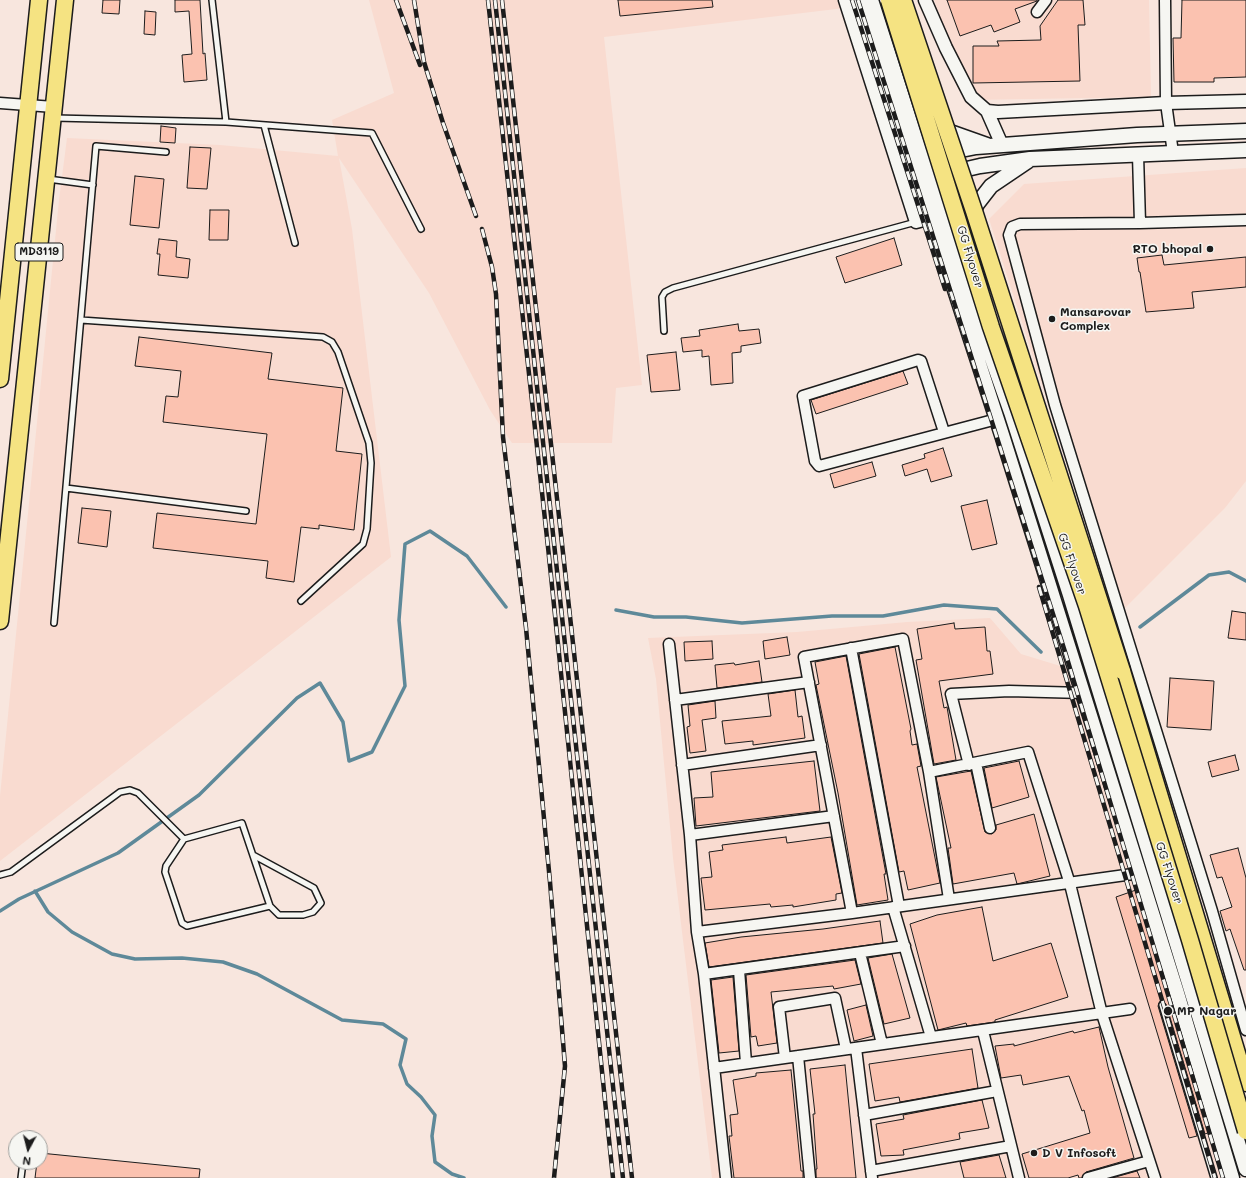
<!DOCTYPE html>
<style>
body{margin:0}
#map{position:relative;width:1246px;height:1178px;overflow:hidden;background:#f8e6de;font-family:Mali,sans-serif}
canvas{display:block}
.north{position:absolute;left:8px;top:1130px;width:40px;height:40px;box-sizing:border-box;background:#f6f6f2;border:1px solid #9f9f9c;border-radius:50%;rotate:187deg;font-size:11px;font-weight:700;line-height:16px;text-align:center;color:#1c1c1c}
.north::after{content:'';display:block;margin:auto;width:14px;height:18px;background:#1c1c1c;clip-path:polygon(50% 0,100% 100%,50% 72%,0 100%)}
</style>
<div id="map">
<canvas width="1246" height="1178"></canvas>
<div class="north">N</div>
</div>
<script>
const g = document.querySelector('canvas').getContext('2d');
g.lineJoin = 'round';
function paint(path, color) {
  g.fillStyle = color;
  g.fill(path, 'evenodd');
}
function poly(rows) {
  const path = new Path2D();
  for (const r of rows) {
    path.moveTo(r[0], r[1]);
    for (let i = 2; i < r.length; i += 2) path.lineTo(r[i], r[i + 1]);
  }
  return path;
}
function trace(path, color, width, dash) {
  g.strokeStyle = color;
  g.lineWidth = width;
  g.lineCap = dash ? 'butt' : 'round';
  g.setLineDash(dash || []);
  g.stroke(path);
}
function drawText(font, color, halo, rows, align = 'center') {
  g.font = font + ' Mali,sans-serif';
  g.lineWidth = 3;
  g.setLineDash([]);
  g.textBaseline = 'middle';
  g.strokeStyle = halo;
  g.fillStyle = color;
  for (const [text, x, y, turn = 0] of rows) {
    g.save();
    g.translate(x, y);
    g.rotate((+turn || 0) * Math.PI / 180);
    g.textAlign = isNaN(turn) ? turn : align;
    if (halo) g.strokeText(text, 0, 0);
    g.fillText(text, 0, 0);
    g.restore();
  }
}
paint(poly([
 [369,0,859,0,861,6,604,37,642,385,616,388,612,443,512,443,490,410,429,293,339,158,352,229,391,557,0,861,0,796,59,200,67,138,220,145,338,156,332,120,394,93],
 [934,0,1149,0,1151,97,971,100],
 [1246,168,1246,481,1225,508,1116,617,989,219,1024,184],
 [990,618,1021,654,1067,668,1228,1178,712,1178,673,858,656,679,648,638,797,632,907,622]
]), '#f9dbd0');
trace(poly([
 [616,610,654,617,686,617,742,623,832,616,883,616,944,605,997,609,1041,652],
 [1140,627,1209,575,1229,572,1246,581],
 [35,891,48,912,72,932,112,954,135,959,182,958,223,962,257,974,342,1020,383,1024,406,1039,400,1065,407,1084,421,1097,435,1115,432,1136,435,1162,452,1174,464,1178],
 [0,911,19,899,118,853,199,795,297,698,320,683,343,722,349,761,372,752,405,686,399,620,405,544,430,531,467,556,506,607]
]), '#5e8999', 3.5);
const building = poly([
 [103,0,120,0,119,14,102,13,103,0],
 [175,0,200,0,203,54,205,53,207,80,184,82,182,55,192,54,189,11,175,12,175,0],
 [618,0,712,0,713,7,620,16,618,0],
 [947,0,1037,0,1037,1,1015,9,1020,22,994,32,991,25,960,36,947,0],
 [1058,0,1083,0,1085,25,1078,25,1080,81,973,83,973,46,999,46,997,41,1041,40,1040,26,1058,0],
 [1182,0,1246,0,1246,77,1214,78,1214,82,1174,82,1173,38,1181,38,1182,0],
 [145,11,156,12,155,35,144,34,145,11],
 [161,126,176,128,175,143,160,142,161,126],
 [190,147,211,148,207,189,187,188,190,147],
 [135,176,164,179,159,228,130,225,135,176],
 [210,210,229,210,228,240,209,240,210,210],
 [894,238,902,265,845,283,836,257,894,238],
 [159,239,177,241,176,257,190,259,188,278,158,275,160,254,157,254,159,239],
 [1162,255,1164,265,1246,257,1246,287,1192,292,1194,308,1146,312,1140,272,1139,272,1137,258,1162,255],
 [738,324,739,331,759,329,761,343,741,346,741,352,732,353,733,383,711,385,709,356,702,357,702,350,683,352,681,338,700,336,699,330,738,324],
 [139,337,272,353,268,379,343,388,336,451,362,454,354,530,319,525,319,529,301,527,294,582,266,578,268,561,153,548,157,513,256,524,267,434,163,422,166,396,178,397,181,371,135,366,139,337],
 [676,352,680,390,651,392,647,355,676,352],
 [903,371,908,384,816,414,811,400,903,371],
 [943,448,952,476,931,482,927,469,905,476,902,465,925,458,924,454,943,448],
 [872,462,876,476,834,488,830,474,872,462],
 [987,500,997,544,972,550,961,506,987,500],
 [82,508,111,511,107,547,78,543,82,508],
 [1232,611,1246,613,1246,640,1228,638,1232,611],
 [954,623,955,629,985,627,987,651,990,651,993,674,939,681,944,708,947,707,956,760,934,764,916,660,922,659,917,629,954,623],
 [787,637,790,655,765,659,763,641,787,637],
 [712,641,713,659,685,661,684,642,712,641],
 [895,647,911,729,910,731,912,745,917,744,921,766,917,767,940,883,908,890,904,871,899,872,859,654,895,647],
 [846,656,886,874,884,874,888,900,857,905,838,793,816,685,819,684,815,662,846,656],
 [759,661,762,682,717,688,715,665,734,663,735,665,759,661],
 [1170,678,1214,681,1211,730,1167,727,1170,678],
 [795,690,798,717,802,716,805,738,753,745,753,741,725,744,722,721,771,716,768,694,795,690],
 [715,701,716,718,702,720,706,751,690,753,687,727,690,726,688,705,715,701],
 [1235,755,1239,770,1212,777,1208,762,1235,755],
 [814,761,820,811,696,826,694,798,713,797,711,772,814,761],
 [1019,761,1029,797,992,808,984,768,1019,761],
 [971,771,985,832,992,834,996,830,996,825,1034,814,1050,876,1017,884,1014,873,953,884,948,848,951,848,936,777,971,771],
 [786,837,787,843,831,837,842,893,836,894,836,900,793,907,793,905,771,907,770,904,705,910,701,878,712,877,709,852,723,850,722,845,786,837],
 [1238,848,1246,878,1246,970,1244,970,1230,929,1226,931,1220,911,1232,907,1222,877,1217,878,1210,855,1238,848],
 [1136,890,1210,1132,1205,1134,1166,1004,1160,1001,1158,1006,1197,1136,1189,1138,1116,897,1136,890],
 [982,907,993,961,1051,943,1068,997,995,1020,995,1022,967,1026,966,1023,938,1030,910,924,937,915,982,907],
 [880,921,883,943,709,967,705,943,741,937,823,929,880,921],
 [892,954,910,1018,884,1024,868,958,892,954],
 [855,960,861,984,834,989,833,986,771,992,777,1043,758,1046,756,1036,751,1037,746,975,855,960],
 [733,977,739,1051,719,1053,711,980,733,977],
 [866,1005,873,1036,854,1041,847,1010,866,1005],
 [1099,1027,1108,1067,1134,1158,1086,1172,1082,1178,1079,1178,1078,1175,1068,1178,1029,1178,1022,1154,1090,1133,1084,1110,1082,1111,1069,1076,1023,1085,1021,1075,1001,1078,995,1046,1014,1044,1014,1046,1073,1031,1074,1033,1099,1027],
 [972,1049,978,1088,900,1102,899,1097,875,1101,869,1064,972,1049],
 [845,1065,856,1178,816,1178,816,1169,817,1169,813,1114,815,1114,810,1069,845,1065],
 [791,1070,801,1171,803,1171,803,1178,734,1178,729,1136,732,1136,730,1115,738,1114,733,1080,756,1076,756,1073,791,1070],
 [982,1100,989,1128,959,1133,960,1139,903,1150,904,1155,881,1156,876,1124,904,1119,903,1115,982,1100],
 [40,1153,200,1169,199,1178,35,1178,37,1162,40,1162,40,1153],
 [999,1155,1006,1178,964,1178,960,1162,999,1155],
 [1137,1171,1140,1178,1112,1178,1137,1171]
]);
paint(building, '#fbc2b0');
trace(building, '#1c1c1c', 1);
const service = poly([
 [212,0,226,122],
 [55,118,226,122,372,133,421,229],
 [264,125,295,243],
 [48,179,93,185],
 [81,320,323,337,332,342,338,352,369,443,371,463,367,529,363,544,301,601],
 [664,331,662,297,665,292,673,288,916,222],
 [66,488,246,511],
 [54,623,96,146,166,152],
 [184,839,166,866,165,872,182,923,187,926,270,906],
 [0,875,11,872,120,792,130,790,138,793,184,839,242,823,270,906,279,915,303,915,313,912,321,903,314,888,253,855],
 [1162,1005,1214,1178],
 [21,1178,23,1162]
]);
const minor = poly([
 [1165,0,1166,103,1173,153],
 [1037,12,1046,0],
 [0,103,54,107],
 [1138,155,1140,223],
 [1246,220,1140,223,1020,224,1012,227,1009,235,1055,405,1212,911,1246,1030],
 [944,432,921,361,918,360,803,396,815,461,819,466,997,419],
 [669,644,690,835,697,932,704,974,726,1178],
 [851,648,899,906],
 [675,700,809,682],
 [976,763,990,828],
 [682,765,821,745],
 [969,765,951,694,1009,691,1083,693],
 [929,772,1028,752,1070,884,1102,1014,1155,1178],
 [690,835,834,816],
 [893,907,931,1037],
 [852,913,804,657,903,639,929,772,949,899],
 [697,932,852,913,1140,873],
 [860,953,882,1044],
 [739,970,746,1063],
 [704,974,905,946],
 [983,1031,1019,1178],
 [856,1048,872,1178],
 [798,1056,810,1178],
 [785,1058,779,1007,835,998,846,1049],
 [714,1068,1130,1009],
 [864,1115,997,1091],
 [871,1171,1011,1146],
 [1088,1178,1149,1161]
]);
const tertiary = poly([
 [845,0,916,222,931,218],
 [925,0,946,48,971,97,987,111,998,112,1166,103,1246,101],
 [987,111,1002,145]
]);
const secondary = poly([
 [861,0,1002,435,1177,993,1232,1178],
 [871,0,928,178,1012,415,1070,595,1246,1169],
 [939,128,987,145],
 [926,157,976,147,1137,135,1246,131],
 [932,177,980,166,1030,159,1246,150],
 [959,239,977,204,991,186,1028,161]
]);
const primary = poly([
 [0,379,39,0],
 [0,621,65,0],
 [1122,671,1246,1083]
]);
trace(service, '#1c1c1c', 8);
trace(minor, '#1c1c1c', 13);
trace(tertiary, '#1c1c1c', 15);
trace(secondary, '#1c1c1c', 17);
trace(primary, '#1c1c1c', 19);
trace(service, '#f6f6f2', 5);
trace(minor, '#f6f6f2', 10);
trace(tertiary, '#f6f6f2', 12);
trace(secondary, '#f6f6f2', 14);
trace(primary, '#f5e382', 16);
const rail = poly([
 [396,0,420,65],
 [414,0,424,62,443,123,476,216],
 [488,0,548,547,613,1178],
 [495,0,623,1178],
 [502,0,632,1178],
 [852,0,945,289],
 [858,0,1066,655,1223,1178],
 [482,229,492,267,496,294,503,437,526,628,550,882,565,1066,554,1178],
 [1039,587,1215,1178]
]);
trace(rail, '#1c1c1c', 4.5);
trace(rail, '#f6f6f2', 3, [9]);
const primaryBridge = poly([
 [889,0,991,327,1087,606,1190,940,1246,1131],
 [903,0,974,211,1122,671]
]);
trace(primaryBridge, '#1c1c1c', 19, []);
trace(primaryBridge, '#f5e382', 16);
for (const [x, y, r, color] of [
 [1210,249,4,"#1c1c1c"],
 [1052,319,4,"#1c1c1c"],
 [1168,1011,5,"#1c1c1c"],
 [1034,1153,4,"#1c1c1c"]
]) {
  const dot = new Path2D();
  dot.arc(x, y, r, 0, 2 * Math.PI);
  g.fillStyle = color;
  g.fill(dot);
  trace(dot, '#f6f6f2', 1.5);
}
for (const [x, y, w] of [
 [39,252,48]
]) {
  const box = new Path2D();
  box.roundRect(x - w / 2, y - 9, w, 18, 3);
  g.fillStyle = '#f6f6f2';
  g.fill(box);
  trace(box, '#1c1c1c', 1);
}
drawText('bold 11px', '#1c1c1c', null, [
 ["MD3119",39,252]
]);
drawText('bold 12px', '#1c1c1c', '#f6f6f2', [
 ["RTO bhopal",1202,249,"right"],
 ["Mansarovar",1060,312],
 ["Complex",1060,326],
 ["MP Nagar",1177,1011],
 ["D V Infosoft",1042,1153]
], 'left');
drawText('12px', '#1c1c1c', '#f6f6f2', [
 ["GG Flyover",970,257,73],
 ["GG Flyover",1072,564,71],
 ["GG Flyover",1169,873,72]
]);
</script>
